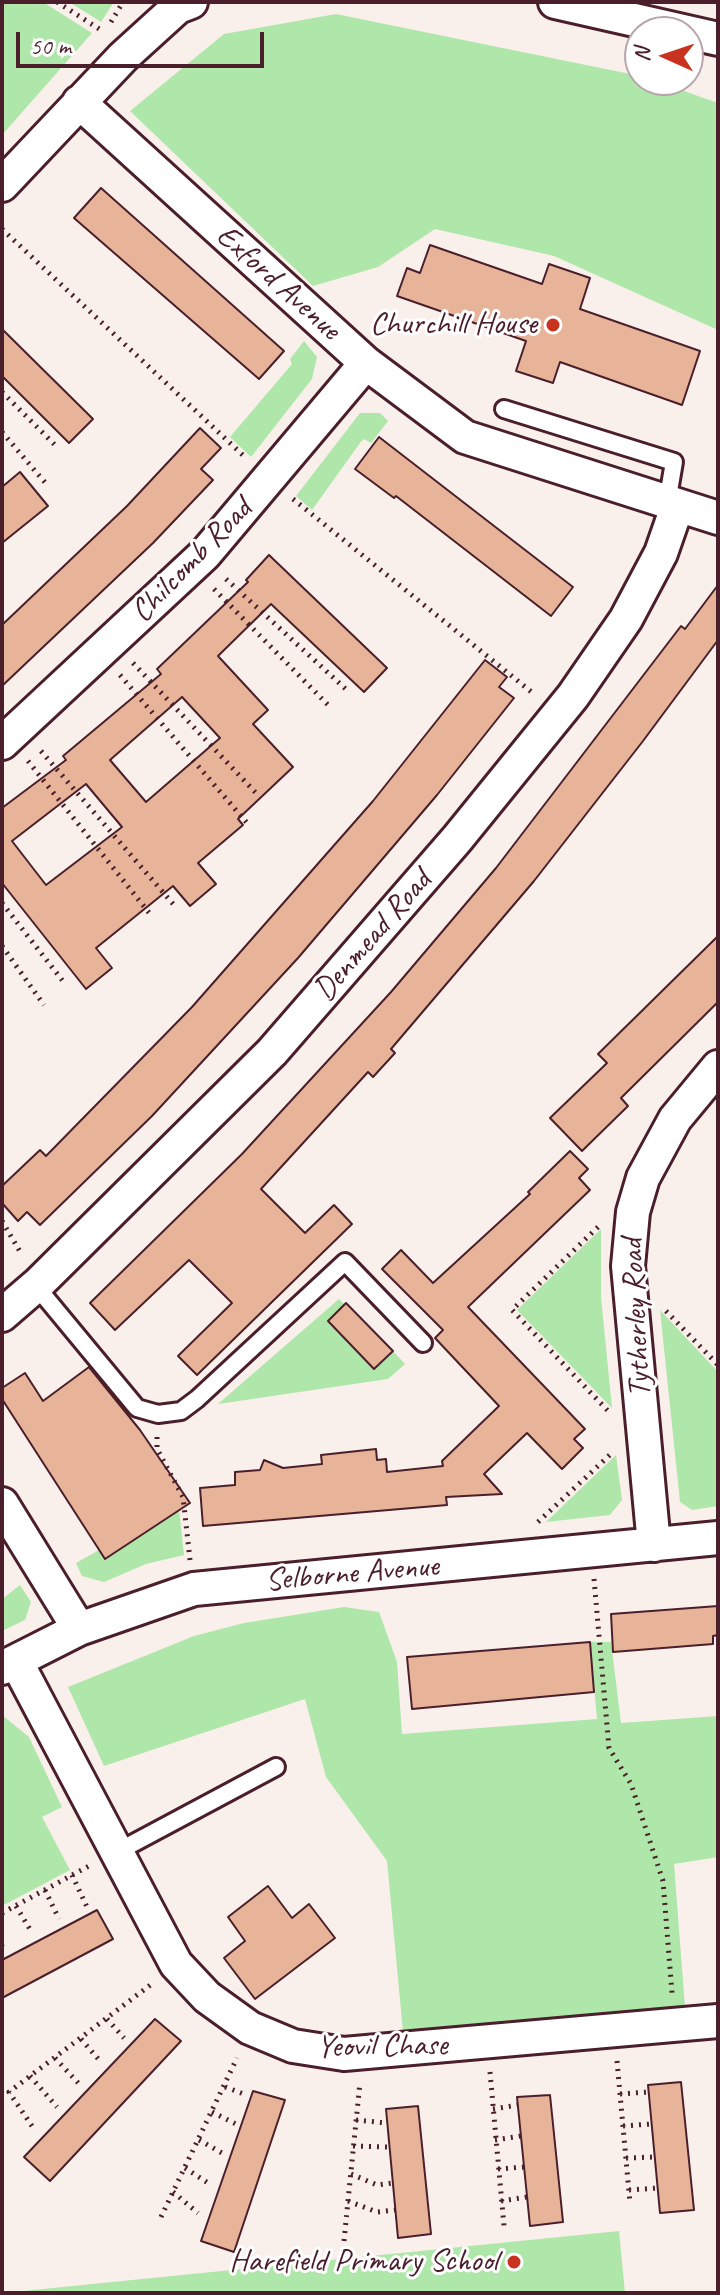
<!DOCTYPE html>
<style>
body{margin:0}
#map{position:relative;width:720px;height:2295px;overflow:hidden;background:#faf0eb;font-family:Caveat,sans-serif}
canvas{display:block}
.frame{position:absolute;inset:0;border:4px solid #4a1f2b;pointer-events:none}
.north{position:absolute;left:624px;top:16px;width:80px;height:80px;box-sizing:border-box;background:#fff;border:2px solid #b7a5aa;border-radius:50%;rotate:273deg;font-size:22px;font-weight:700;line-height:32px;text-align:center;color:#4a1f2b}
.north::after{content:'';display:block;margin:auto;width:28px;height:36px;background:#c8321e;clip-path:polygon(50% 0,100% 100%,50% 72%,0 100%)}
.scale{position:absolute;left:16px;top:32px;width:248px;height:36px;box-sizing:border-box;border:4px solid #4a1f2b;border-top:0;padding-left:10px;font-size:24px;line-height:28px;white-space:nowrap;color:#4a1f2b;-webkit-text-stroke:6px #fff;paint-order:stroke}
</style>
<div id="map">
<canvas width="720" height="2295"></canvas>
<div class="frame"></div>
<div class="north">N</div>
<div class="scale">50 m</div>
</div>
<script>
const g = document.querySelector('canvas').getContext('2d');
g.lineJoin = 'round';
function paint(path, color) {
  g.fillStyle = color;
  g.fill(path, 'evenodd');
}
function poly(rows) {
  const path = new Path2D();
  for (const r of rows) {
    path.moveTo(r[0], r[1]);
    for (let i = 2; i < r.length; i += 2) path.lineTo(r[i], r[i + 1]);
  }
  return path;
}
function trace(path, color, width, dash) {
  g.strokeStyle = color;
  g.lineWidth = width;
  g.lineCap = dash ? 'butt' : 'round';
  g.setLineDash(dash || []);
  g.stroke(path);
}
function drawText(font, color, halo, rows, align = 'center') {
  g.font = font + ' Caveat,sans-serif';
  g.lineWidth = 6;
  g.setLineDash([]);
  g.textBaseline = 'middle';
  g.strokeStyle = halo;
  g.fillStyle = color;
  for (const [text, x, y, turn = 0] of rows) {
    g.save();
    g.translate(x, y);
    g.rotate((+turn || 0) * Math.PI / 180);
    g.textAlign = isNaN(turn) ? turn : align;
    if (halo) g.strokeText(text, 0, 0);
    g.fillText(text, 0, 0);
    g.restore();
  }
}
paint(poly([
 [2,2,43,2,92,33,2,135],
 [69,2,114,2,101,22],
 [336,14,640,76,640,80,653,80,718,103,718,330,554,256,435,229,378,267,313,286,130,111,224,34],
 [304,341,317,357,312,379,251,457,230,437,292,364,290,359],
 [360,413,380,413,388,421,371,443,364,439,360,443,312,510,296,496],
 [601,1229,601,1297,612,1408,517,1310],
 [339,1299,345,1305,328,1321,374,1369,393,1351,405,1364,388,1379,218,1404],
 [660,1310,718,1372,718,1506,692,1510,680,1502],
 [616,1455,622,1500,610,1515,546,1522],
 [179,1509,184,1555,146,1564,104,1582,82,1576,76,1563,99,1550,105,1559],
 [20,1585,31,1602,25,1620,2,1631,2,1599],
 [344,1607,379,1612,397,1662,402,1734,597,1719,590,1642,611,1642,621,1723,718,1716,718,1857,674,1864,685,2007,403,2032,387,1861,326,1777,305,1699,104,1766,68,1687,194,1636,244,1623],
 [2,1715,29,1737,62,1807,42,1817,70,1870,2,1906],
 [619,2231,625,2293,3,2293]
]), '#afe6aa');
const building = poly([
 [101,188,284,351,259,379,74,218,101,188],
 [430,245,542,284,549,264,590,278,580,309,700,351,682,405,560,362,553,383,516,371,526,341,397,296,407,268,420,273,430,245],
 [2,329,93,419,69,443,2,376,2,329],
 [200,428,221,448,201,469,213,480,153,543,2,686,2,625,127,506,200,428],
 [379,437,573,587,551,616,396,496,394,498,355,469,379,437],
 [20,472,48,506,2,543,2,487,20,472],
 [269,555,387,668,364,692,271,604,218,656,268,710,253,724,293,767,238,819,243,825,198,863,216,884,190,906,173,886,96,948,112,968,86,989,2,883,2,808,66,760,63,756,161,674,157,669,248,582,246,580,269,555],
 [182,697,220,738,146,802,110,760,182,697],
 [86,784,122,827,46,885,12,841,86,784],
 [718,585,718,640,643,741,534,881,391,1049,395,1053,373,1077,368,1072,261,1189,305,1233,334,1205,352,1224,197,1375,178,1356,232,1303,189,1260,115,1330,90,1303,242,1154,391,992,496,868,681,626,685,629,718,585],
 [485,660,507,677,499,687,514,698,437,795,298,958,152,1116,40,1225,27,1212,18,1221,2,1203,2,1186,40,1150,46,1156,192,1007,373,801,485,660],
 [718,936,718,1002,621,1098,628,1106,582,1151,550,1118,607,1063,598,1054,718,936],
 [570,1151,588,1169,579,1178,590,1190,468,1307,585,1429,574,1439,583,1448,562,1469,527,1433,484,1474,502,1494,446,1497,447,1505,203,1526,200,1488,235,1485,235,1472,260,1470,264,1460,283,1468,322,1464,321,1455,376,1449,377,1460,386,1459,387,1472,443,1466,442,1461,499,1406,435,1338,443,1330,382,1269,401,1250,433,1283,530,1194,528,1192,570,1151],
 [346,1303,393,1351,374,1369,328,1321,346,1303],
 [89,1367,140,1430,190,1503,105,1559,2,1399,2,1388,25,1373,43,1401,89,1367],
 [718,1606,718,1635,713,1636,713,1644,613,1652,611,1614,718,1606],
 [590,1642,594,1692,412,1709,407,1657,590,1642],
 [268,1886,292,1918,309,1904,335,1938,255,1999,224,1958,245,1941,228,1917,268,1886],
 [97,1910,113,1939,2,1998,2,1960,97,1910],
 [155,2019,181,2041,50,2181,24,2157,155,2019],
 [681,2082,694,2210,660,2213,648,2085,681,2082],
 [253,2091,285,2100,234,2252,201,2241,253,2091],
 [550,2095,563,2222,530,2226,517,2097,550,2095],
 [418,2106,431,2234,398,2238,386,2109,418,2106]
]);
paint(building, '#e7b499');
trace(building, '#4a1f2b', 2);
const lane = poly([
 [504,409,674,462,667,503],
 [36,1286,137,1408,158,1414,181,1411,197,1399,345,1262,423,1343],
 [115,1853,276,1767]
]);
const street = poly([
 [555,2,718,39],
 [79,102,366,363,465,437,718,518],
 [2,185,123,57,178,7,191,2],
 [2,743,205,554,366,363],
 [2,1315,39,1283,272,1052,457,839,573,696,626,619,661,553,677,507],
 [2,1504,79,1629],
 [654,1545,628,1266,633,1212,643,1178,675,1119,718,1067],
 [16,1661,176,1964,207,1997,250,2028,293,2046,344,2054,718,2021],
 [2,1668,79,1629,194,1589,718,1538]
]);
trace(lane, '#4a1f2b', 22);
trace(street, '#4a1f2b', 38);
trace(poly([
 [57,2,104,32],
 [111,22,123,2],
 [2,229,246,458],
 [2,392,56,446],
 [2,432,48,486],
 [293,499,534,694],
 [226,579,349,692],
 [214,589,331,708],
 [133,663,256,793],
 [120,675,247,823],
 [41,751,174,905],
 [28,761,150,914],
 [2,903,66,985],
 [2,946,44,1005],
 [2,1221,22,1255],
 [598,1227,512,1310,610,1413],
 [666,1311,718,1365],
 [157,1437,157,1449,183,1497,190,1560],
 [538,1522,613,1452],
 [594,1579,609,1748,631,1784,663,1881,672,1993],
 [72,1875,87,1907],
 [45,1890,59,1919],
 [16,1906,31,1931],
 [2,1913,89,1866],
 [2,1946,3,1947],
 [107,2019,124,2038],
 [81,2039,100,2061],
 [55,2058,81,2086],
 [617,2061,630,2203],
 [490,2072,504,2226],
 [30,2076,57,2107],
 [225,2087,244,2094],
 [620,2094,648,2092],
 [493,2109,518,2105],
 [212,2112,236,2124],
 [356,2120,386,2123],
 [32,2126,9,2092,153,1983],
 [623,2126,651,2124],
 [199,2140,222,2153],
 [495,2140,521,2136],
 [353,2146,389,2147],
 [626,2158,654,2157],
 [185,2168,208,2183],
 [498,2169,524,2167],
 [351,2174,377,2185,392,2183],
 [629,2190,658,2188],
 [173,2192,198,2213],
 [348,2201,377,2212,395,2210],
 [501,2201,527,2197],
 [161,2217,237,2058],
 [344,2241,360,2082]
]), '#4a1f2b', 5, [2, 6]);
trace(lane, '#fff', 16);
trace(street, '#fff', 32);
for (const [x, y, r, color] of [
 [553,325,8,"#c8321e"],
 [514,2262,8,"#c8321e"]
]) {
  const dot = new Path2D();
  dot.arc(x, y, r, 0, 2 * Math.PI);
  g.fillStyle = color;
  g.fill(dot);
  trace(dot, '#fff', 3);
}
drawText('32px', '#4a1f2b', '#fff', [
 ["Exford Avenue",278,283,42],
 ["Chilcomb Road",192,561,-46],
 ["Denmead Road",373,936,-49],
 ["Tytherley Road",637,1318,-93],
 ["Selborne Avenue",352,1574,-5],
 ["Yeovil Chase",382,2047,-1]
]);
drawText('32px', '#4a1f2b', '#fff', [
 ["Churchill House",537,325],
 ["Harefield Primary School",498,2262]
], 'right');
</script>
